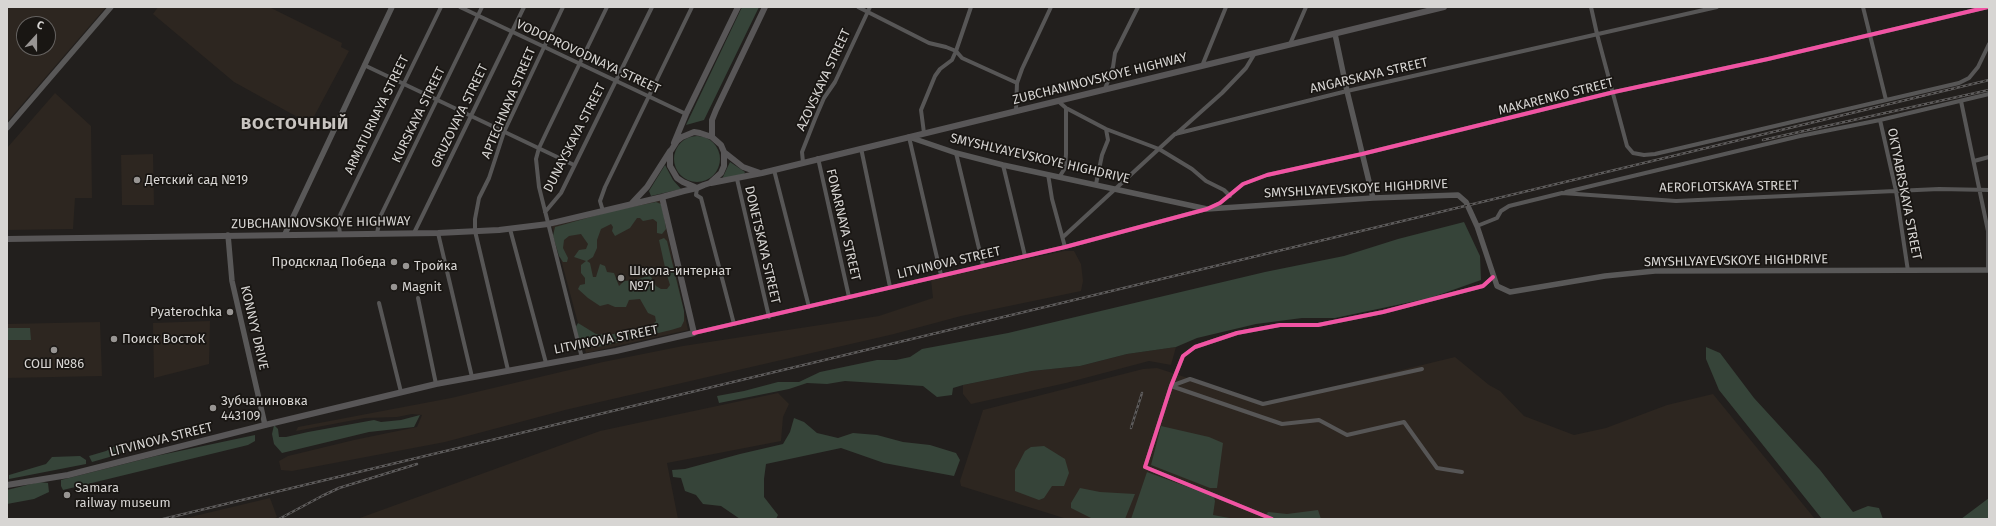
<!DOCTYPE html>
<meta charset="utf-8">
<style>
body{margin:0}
#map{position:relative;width:1996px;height:526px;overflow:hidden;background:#221f1d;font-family:"Fira Sans",sans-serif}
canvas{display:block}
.frame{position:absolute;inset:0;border:8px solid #d7d5d3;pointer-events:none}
.north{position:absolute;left:16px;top:16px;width:40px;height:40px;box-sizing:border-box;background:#191613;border:1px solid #656260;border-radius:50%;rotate:21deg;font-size:11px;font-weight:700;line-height:16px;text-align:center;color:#d7d5d3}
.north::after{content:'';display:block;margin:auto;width:14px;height:18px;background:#989593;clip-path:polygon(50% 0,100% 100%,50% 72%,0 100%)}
</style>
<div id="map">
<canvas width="1996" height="526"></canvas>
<div class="frame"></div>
<div class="north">С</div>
</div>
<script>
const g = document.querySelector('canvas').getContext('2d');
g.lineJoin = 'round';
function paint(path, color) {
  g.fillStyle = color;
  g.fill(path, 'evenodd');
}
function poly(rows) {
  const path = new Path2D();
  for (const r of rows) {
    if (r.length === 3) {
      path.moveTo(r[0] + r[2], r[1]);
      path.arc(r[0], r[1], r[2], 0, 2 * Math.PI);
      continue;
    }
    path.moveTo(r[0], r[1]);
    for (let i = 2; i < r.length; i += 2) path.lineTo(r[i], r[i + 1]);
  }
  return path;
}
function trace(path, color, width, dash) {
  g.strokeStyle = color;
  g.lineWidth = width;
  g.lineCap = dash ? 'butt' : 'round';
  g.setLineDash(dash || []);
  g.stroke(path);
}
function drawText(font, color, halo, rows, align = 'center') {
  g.font = font + ' "Fira Sans",sans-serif';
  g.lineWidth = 3.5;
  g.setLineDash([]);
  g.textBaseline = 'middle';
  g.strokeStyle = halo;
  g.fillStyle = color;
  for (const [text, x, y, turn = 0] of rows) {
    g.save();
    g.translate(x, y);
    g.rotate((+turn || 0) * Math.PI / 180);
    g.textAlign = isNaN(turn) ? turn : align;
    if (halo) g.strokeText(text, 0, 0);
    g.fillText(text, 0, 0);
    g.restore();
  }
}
paint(poly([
 [7,7,106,7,7,122],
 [24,24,48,24,48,48,24,48],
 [158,7,269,7,342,43,341,47,349,51,310,124,234,82,153,14],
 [55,93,91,126,92,198,75,198,73,229,7,230,7,148],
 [153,154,154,205,122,205,121,155],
 [660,199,688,330,586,353,552,226],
 [1064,251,1074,251,1081,264,1083,281,1081,291,961,316,894,334,565,410,445,442,292,471,281,470,279,461,288,456,354,440,417,427,422,415,412,414,397,417,365,418,296,431,298,427,451,398,603,362,683,346,879,316,933,298,931,280],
 [210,321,209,364,154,378,153,323],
 [100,322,102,376,7,378,7,324],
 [1176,347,1171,365,1149,361,1066,383,971,404,963,394,963,385,1032,371,1080,366,1127,354],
 [1455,357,1489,385,1500,391,1524,416,1574,435,1606,428,1667,405,1713,394,1815,519,1067,519,961,486,960,481,983,410,1143,369,1157,368,1262,402,1299,395],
 [778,393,789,404,783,417,781,441,667,463,678,519,357,519,600,431],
 [270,498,277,517,274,519,182,519]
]), '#2d2620');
paint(poly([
 [742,7,759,7,704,120,686,125],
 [697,159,23],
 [730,162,745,172,744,174,722,179],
 [665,165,673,180,681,189,651,196,649,191],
 [656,202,661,204,664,216,666,229,662,234,657,233,657,222,653,219,643,221,640,218,637,218,630,228,615,236,612,231,613,227,611,224,601,229,597,240,597,248,593,257,587,261,590,263,593,277,596,277,600,264,605,266,607,272,614,273,619,286,624,281,636,280,650,275,656,286,661,289,667,289,670,285,666,272,659,240,664,238,667,241,684,311,684,321,681,327,671,330,603,346,580,349,575,328,578,323,596,334,608,335,651,327,656,321,655,316,648,313,640,299,629,300,626,307,615,307,608,304,600,306,588,298,578,289,580,285,585,284,585,278,581,273,581,265,586,261,574,257,579,250,586,249,588,244,581,234,569,236,564,240,563,248,568,258,567,262,563,262,559,256,553,236,555,227,612,211],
 [1464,222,1480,256,1481,280,1430,298,1335,318,1302,318,1256,324,1197,338,1176,347,1127,354,1080,366,1032,371,963,385,953,388,952,395,937,397,923,386,845,381,827,384,807,383,789,389,719,403,717,396,744,391,778,382,799,382,820,372,877,360,896,360,910,357,922,349,1008,333,1265,272,1344,256,1398,239],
 [7,328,30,328,31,340,7,340],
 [1706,347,1720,353,1754,398,1820,470,1853,512,1868,506,1879,508,1883,519,1822,519,1719,390,1706,359],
 [420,415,414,427,369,432,282,453,274,444,272,434,274,425,278,429,279,437,286,437,308,432,374,420,381,422,401,420],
 [794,418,804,422,817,433,838,438,853,433,877,435,903,442,930,445,956,453,960,460,954,476,884,463,841,448,766,464,764,479,764,497,778,515,776,519,740,519,721,506,703,504,696,495,685,491,681,478,673,477,672,470,685,469,740,454,783,444,790,432],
 [1161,426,1209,437,1223,443,1217,488,1210,488,1151,465],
 [255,435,255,441,248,445,63,490,61,486,61,480,156,456],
 [123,442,127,445,126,450,120,454,92,462,89,456,106,451],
 [1044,446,1065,459,1069,473,1064,486,1052,486,1044,498,1039,500,1015,491,1015,470,1025,451,1031,447],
 [80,456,86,460,86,464,9,479,9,475,46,464,52,457],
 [1147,472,1202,492,1213,494,1215,501,1213,515,1235,519,1131,519],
 [39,482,48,483,49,492,34,499,7,504,7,490],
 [1080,488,1100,492,1135,494,1125,519,1093,519,1071,508,1071,503],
 [1989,498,1989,519,1961,519],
 [1318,510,1321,519,1263,519,1268,512,1287,514]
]), '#364439');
trace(poly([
 [460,7,686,114],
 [858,7,929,43,946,47,956,51,962,58,1017,83],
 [1591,7,1597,34,1627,146,1633,153,1644,155,1655,154,1959,83,1969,78,1978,67,1989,44],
 [1863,7,1886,100],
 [1290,44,1306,7],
 [364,65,574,165],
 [1202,66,1226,7],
 [1105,89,1113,67,1115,53,1138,7],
 [1058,101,1066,108,1106,129,1159,149,1192,169,1206,181,1224,190,1230,196],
 [1961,101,1988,231,1988,270],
 [1016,110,1017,83,1022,69,1051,7],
 [1880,120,1896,191,1908,271],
 [924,133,921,110,935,76,940,69,952,60,956,51,971,7],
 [1176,134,1222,93,1246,68,1255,53],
 [909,137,941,275],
 [861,148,890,287],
 [956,153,983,265],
 [818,158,849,297],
 [1974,161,1989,157],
 [803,162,802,152,815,119,824,98,835,82,870,7],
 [1003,165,1025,256],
 [774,170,809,307],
 [1048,174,1052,199,1065,247],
 [1060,176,1065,168,1066,154,1066,108],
 [737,179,769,317],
 [1096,184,1102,155,1108,140,1106,129],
 [697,188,696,195,701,198,734,324],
 [1566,192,1800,136,1880,120,1989,94],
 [603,211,600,201,605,187,692,7],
 [545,212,561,193,652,7],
 [1477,226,1497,218,1501,211,1509,206,1562,193,1676,201,1939,189,1989,190],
 [510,229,546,363],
 [340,233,338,221,341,213,441,7],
 [377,233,381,215,482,7],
 [414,233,524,7],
 [438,233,472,377],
 [1063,237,1175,134,1347,91,1717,7],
 [418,298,436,384],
 [379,303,401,392],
 [694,333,1065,247,1207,209,1220,203,1243,184,1267,175,1362,154,1614,92,1768,59,1988,7],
 [582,358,539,187,536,159,539,148,548,129,607,7],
 [508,370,475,231,475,219,479,198,489,178,504,132,563,7],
 [1171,386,1282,424,1319,420,1347,435,1404,422,1437,468,1462,472],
 [1171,386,1190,379,1263,404,1422,369],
 [1272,519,1145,467,1171,386,1183,356,1195,347,1237,333,1280,325,1318,325,1383,312,1483,286,1493,277]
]), '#575656', 4);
trace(poly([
 [1335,34,1347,91,1373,198],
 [7,128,111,7],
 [909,137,956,153,1003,165,1207,209,1373,198,1458,195,1466,202,1477,226,1497,286,1510,292,1605,276,1655,271,1989,270],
 [285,234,392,7],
 [228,235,232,281,265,425]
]), '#595858', 5.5);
trace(poly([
 [712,137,712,120,716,110,765,7],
 [674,143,686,114,738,7],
 [724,152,743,167,760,173],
 [711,183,762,173,1444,7],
 [632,203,647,187,670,151],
 [7,239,438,233,499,230,548,224,662,197,684,191,697,188,704,185,710,183,721,173,724,166,724,152,721,145,712,137,700,133,694,132,682,137,677,141,670,152,670,166,677,178,683,182,697,188],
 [7,485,68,475,265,425,436,384,616,351,694,333,662,197]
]), '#585657', 6);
const rail = poly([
 [1763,140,1989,90],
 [1131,428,1142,393],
 [163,519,1989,80],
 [279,519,322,496,339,488,417,464]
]);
trace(rail, '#5e5c5c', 2.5);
trace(rail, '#191613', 1, [3]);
trace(poly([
 [694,333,1065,247,1207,209,1220,203,1243,184,1267,175,1362,154,1614,92,1768,59,1988,7],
 [1272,519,1145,467,1171,386,1183,356,1195,347,1237,333,1280,325,1318,325,1383,312,1483,286,1493,277]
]), '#f153a3', 4);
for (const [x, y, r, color] of [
 [137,180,4,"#989593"],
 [394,262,4,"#989593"],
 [406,266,4,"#989593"],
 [621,278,4,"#989593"],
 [394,287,4,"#989593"],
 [230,312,4,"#989593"],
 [114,339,4,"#989593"],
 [54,350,4,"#989593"],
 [213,408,4,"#989593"],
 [67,495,4,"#989593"]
]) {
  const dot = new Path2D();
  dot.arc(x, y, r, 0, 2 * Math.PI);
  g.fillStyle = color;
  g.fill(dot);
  trace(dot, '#191613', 1.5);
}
drawText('13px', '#d7d5d3', '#191613', [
 ["VODOPROVODNAYA STREET",588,57,25],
 ["ANGARSKAYA STREET",1369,76,-13],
 ["ZUBCHANINOVSKOYE HIGHWAY",1100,79,-14],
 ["AZOVSKAYA STREET",824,80,-65],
 ["MAKARENKO STREET",1556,97,-14],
 ["APTECHNAYA STREET",509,103,-67],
 ["ARMATURNAYA STREET",377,115,-64],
 ["KURSKAYA STREET",419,115,-64],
 ["GRUZOVAYA STREET",460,116,-64],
 ["DUNAYSKAYA STREET",575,138,-63],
 ["SMYSHLYAYEVSKOYE HIGHDRIVE",1040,159,13],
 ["AEROFLOTSKAYA STREET",1729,187,-1],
 ["SMYSHLYAYEVSKOYE HIGHDRIVE",1356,189,-3],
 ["OKTYABRSKAYA STREET",1904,194,79],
 ["ZUBCHANINOVSKOYE HIGHWAY",321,223,-1],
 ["FONARNAYA STREET",843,225,77],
 ["DONETSKAYA STREET",762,245,77],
 ["SMYSHLYAYEVSKOYE HIGHDRIVE",1736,261,-1],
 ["LITVINOVA STREET",949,263,-13],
 ["KONNYY DRIVE",254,328,77],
 ["LITVINOVA STREET",606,340,-11],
 ["LITVINOVA STREET",161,440,-14]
]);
drawText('13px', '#d7d5d3', '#191613', [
 ["Детский сад №19",145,180],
 ["Продсклад Победа",386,262,"right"],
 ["Тройка",414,266],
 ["Школа-интернат",629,271],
 ["№71",629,286],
 ["Magnit",402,287],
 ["Pyaterochka",222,312,"right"],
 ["Поиск ВостоК",122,339],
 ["СОШ №86",54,364,"center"],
 ["Зубчаниновка",221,401],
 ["443109",221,416],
 ["Samara",75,488],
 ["railway museum",75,503]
], 'left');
g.letterSpacing = '1px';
drawText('bold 17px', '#c8c4c0', '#191613', [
 ["ВОСТОЧНЫЙ",295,124]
]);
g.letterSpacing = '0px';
</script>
